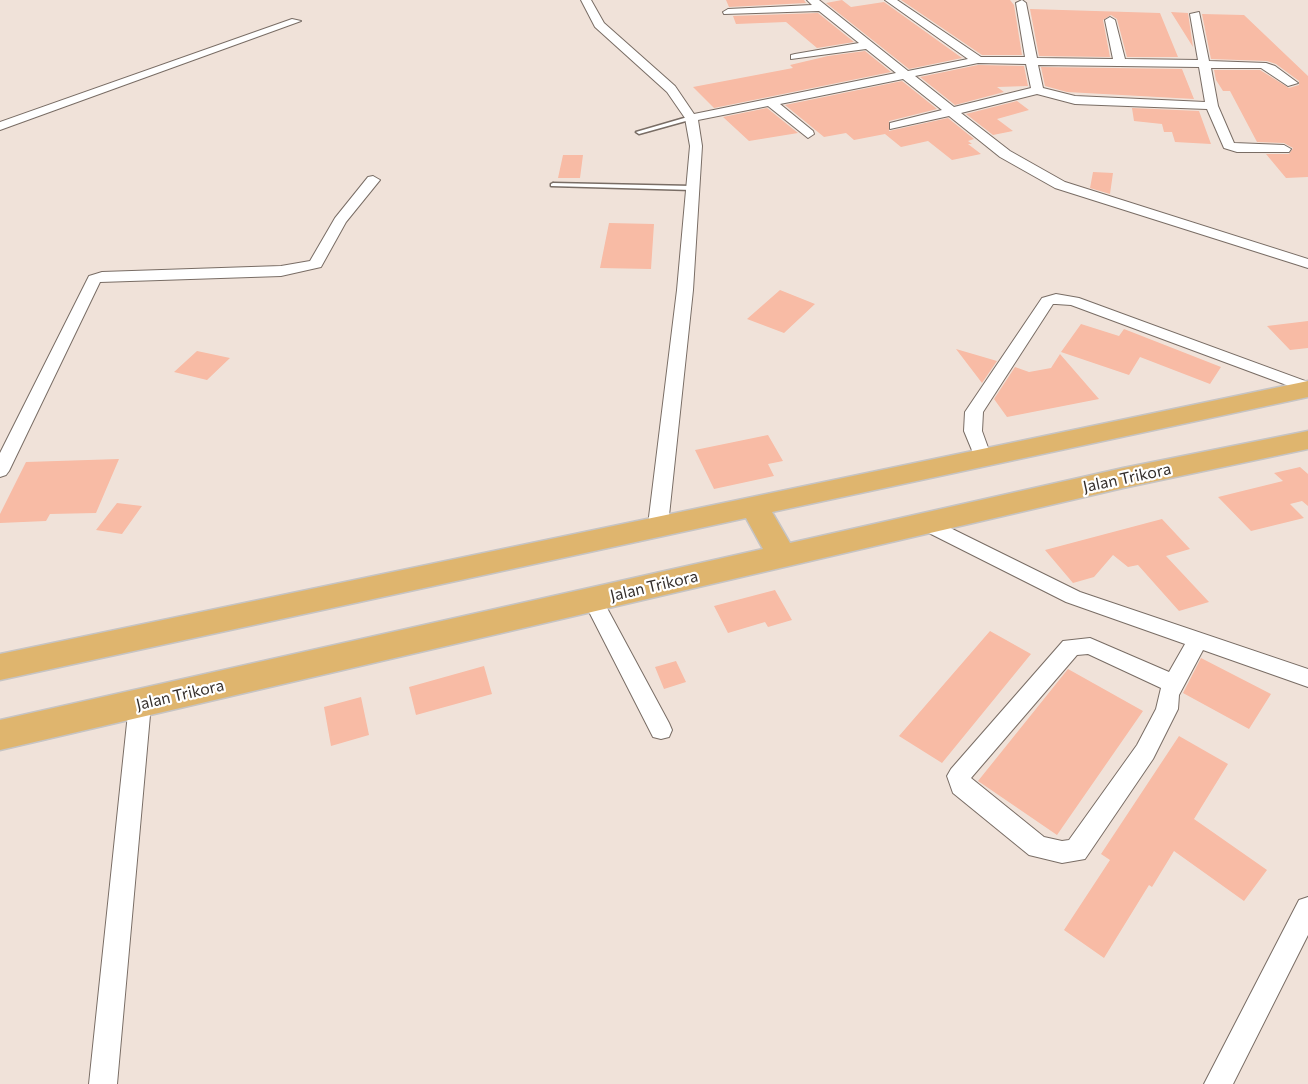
<!DOCTYPE html>
<style>
body{margin:0}
canvas{display:block;background:#f0e2d9}
</style>
<canvas width="1308" height="1084"></canvas>
<script>
const g = document.querySelector('canvas').getContext('2d');
g.lineJoin = 'round';
function paint(path, color) {
  g.fillStyle = color;
  g.fill(path, 'evenodd');
}
function poly(rows) {
  const path = new Path2D();
  for (const r of rows) {
    path.moveTo(r[0], r[1]);
    for (let i = 2; i < r.length; i += 2) path.lineTo(r[i], r[i + 1]);
  }
  return path;
}
function trace(path, color, width, dash) {
  g.strokeStyle = color;
  g.lineWidth = width;
  g.lineCap = dash ? 'butt' : 'round';
  g.setLineDash(dash || []);
  g.stroke(path);
}
function drawText(font, color, halo, rows, align = 'center') {
  g.font = font + ' Commissioner,sans-serif';
  g.lineWidth = 4.5;
  g.setLineDash([]);
  g.textBaseline = 'middle';
  g.strokeStyle = halo;
  g.fillStyle = color;
  for (const [text, x, y, turn = 0] of rows) {
    g.save();
    g.translate(x, y);
    g.rotate((+turn || 0) * Math.PI / 180);
    g.textAlign = isNaN(turn) ? turn : align;
    if (halo) g.strokeText(text, 0, 0);
    g.fillText(text, 0, 0);
    g.restore();
  }
}
paint(poly([
 [726,0,804,0,806,3,729,7],
 [842,0,851,7,884,2,962,58,909,69,826,3],
 [901,0,1010,0,1014,5,1022,55,982,55],
 [1030,9,1160,13,1178,57,1127,57,1117,19,1111,15,1103,20,1110,57,1039,56],
 [1171,12,1188,13,1193,47],
 [818,13,854,42,817,48,786,22,736,24,733,16],
 [1202,14,1244,15,1308,76,1308,177,1286,178,1266,154,1289,154,1293,148,1284,143,1257,142,1230,91,1223,91,1216,80,1214,70,1260,70,1289,88,1299,85,1299,81,1276,64,1267,61,1211,59],
 [865,51,891,72,714,108,693,87,793,68,790,65,828,56],
 [978,65,1024,66,1028,86,997,87,1004,92,955,105,920,77],
 [1041,67,1182,69,1194,99,1067,92,1045,86],
 [902,81,937,109,889,121,889,131,948,118,974,139,968,141,972,144,968,144,981,154,952,160,928,141,901,147,885,134,854,140,846,133,824,137,785,105],
 [1017,101,1029,110,997,119,1013,131,993,135,966,114],
 [767,108,798,133,749,141,723,117],
 [1132,108,1199,111,1211,144,1175,142,1172,132,1164,132,1162,124,1134,121],
 [563,155,583,155,580,178,558,178],
 [1093,172,1113,173,1110,194,1090,188],
 [609,223,654,224,651,269,600,268],
 [780,290,815,304,784,333,747,319],
 [1308,321,1308,348,1290,350,1267,326],
 [1081,324,1119,336,1124,329,1221,367,1210,384,1140,357,1129,375,1061,352],
 [956,349,997,361,982,383],
 [197,351,230,358,207,380,174,372],
 [1060,354,1099,399,1007,417,994,399,1015,367,1029,372,1051,368],
 [768,435,783,461,768,464,774,476,714,489,695,450],
 [119,459,96,513,50,514,46,521,0,523,0,514,26,462],
 [1300,467,1308,474,1308,506,1302,501,1290,504,1304,518,1251,531,1218,497,1283,481,1274,473],
 [117,503,142,506,122,534,96,530],
 [1162,519,1190,549,1166,556,1209,602,1179,611,1138,565,1128,567,1113,555,1094,577,1073,583,1045,550],
 [775,590,792,620,768,627,765,622,728,633,714,606],
 [990,631,1031,654,942,763,899,736],
 [1201,658,1271,694,1249,729,1183,693],
 [676,661,686,682,664,689,655,667],
 [484,666,492,694,416,715,409,687],
 [1068,669,1143,711,1057,835,978,781],
 [361,697,369,735,331,746,324,707],
 [1179,736,1228,764,1194,819,1267,870,1244,901,1174,851,1152,887,1149,885,1104,958,1064,930,1110,860,1101,854]
]), '#f8bba5');
const lane = poly([
 [691,116,693,117,693,119,639,134,636,132,691,116],
 [553,183,692,186,695,188,692,190,551,186,551,184,553,183]
]);
const street = poly([
 [581,0,591,0,604,23,675,86,694,114,896,73,866,49,791,59,791,55,795,54,859,43,819,11,724,14,723,12,728,9,812,5,807,0,819,0,908,71,968,59,885,0,897,0,981,57,1025,57,1016,3,1022,0,1026,3,1037,58,1113,59,1105,20,1110,17,1115,20,1125,59,1198,60,1190,14,1199,12,1209,61,1266,63,1275,66,1298,83,1288,86,1261,68,1211,68,1218,106,1234,143,1284,145,1291,149,1289,152,1237,152,1224,148,1207,109,1075,104,1037,94,961,113,1010,151,1065,182,1308,259,1308,268,1055,188,1000,157,949,116,890,129,890,123,942,110,903,79,780,104,813,131,814,134,808,138,768,106,698,120,702,146,693,290,668,525,665,530,651,530,648,525,677,290,690,146,685,118,667,92,595,27,581,0],
 [978,63,1026,64,1031,88,954,107,915,76,978,63],
 [1038,65,1199,67,1205,102,1075,96,1043,88,1038,65],
 [292,19,301,21,0,130,0,122,292,19],
 [373,176,380,180,346,222,321,267,281,276,100,282,9,471,6,475,0,477,0,453,89,276,102,272,281,266,310,261,335,218,368,177,373,176],
 [1056,294,1079,298,1308,382,1308,393,1071,305,1056,304,1053,304,983,412,982,431,991,456,988,460,976,460,964,431,965,412,1042,298,1056,294],
 [926,516,1080,592,1308,669,1308,687,1203,650,1179,695,1178,709,1153,759,1085,859,1062,863,1029,855,953,793,947,776,951,769,1063,641,1090,638,1169,672,1185,644,1066,602,919,528,916,523,919,518,926,516],
 [1088,654,1161,688,1156,709,1137,745,1069,840,1062,841,1044,837,971,778,1077,655,1088,654],
 [593,592,600,595,669,723,672,730,669,737,661,739,653,737,583,600,586,595,593,592],
 [140,695,148,698,151,704,117,1084,89,1084,129,704,132,698,140,695],
 [1308,897,1308,935,1233,1084,1204,1084,1299,900,1308,897]
]);
const primary = poly([
 [1308,381,1308,397,772,512,790,543,1123,468,1308,431,1308,449,1123,488,0,750,0,720,763,549,746,518,0,680,0,654,1308,381]
]);
trace(lane, '#796d65', 3);
trace(street, '#796d65', 2);
trace(primary, '#c6c4c4', 3);
paint(lane, '#fff');
paint(street, '#fff');
paint(primary, '#dfb56e');
drawText('16px', '#342e2b', '#fff', [
 ["Jalan Trikora",1127,478,-12],
 ["Jalan Trikora",654,586,-13],
 ["Jalan Trikora",180,695,-13]
]);
</script>
